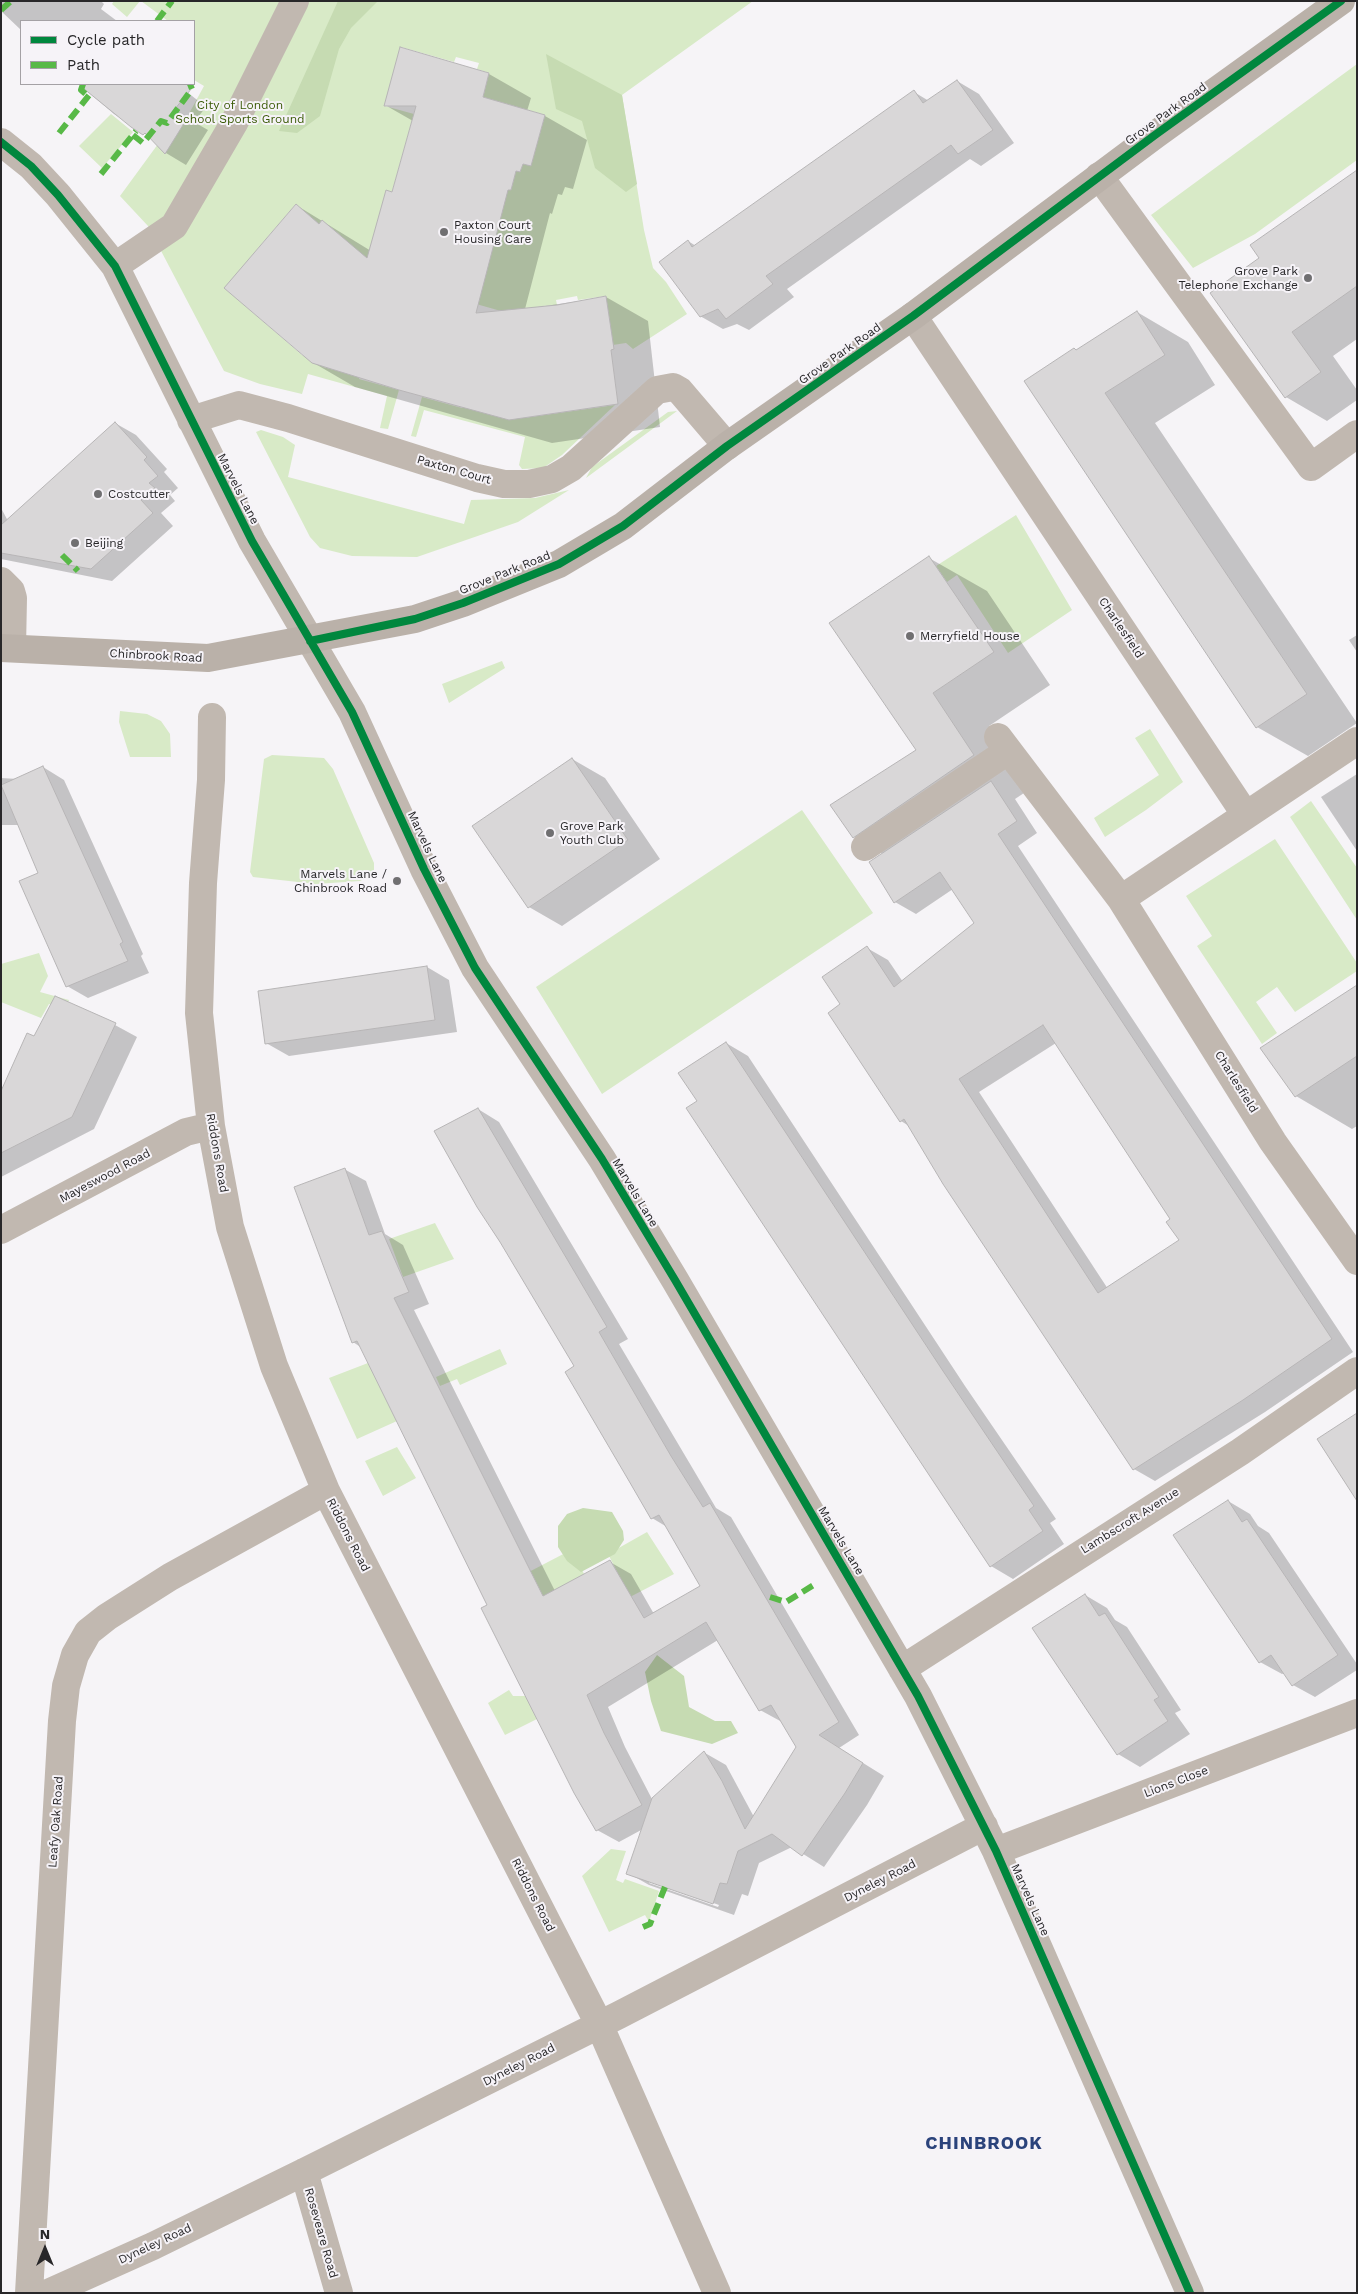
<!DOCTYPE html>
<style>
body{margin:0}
#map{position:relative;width:1358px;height:2294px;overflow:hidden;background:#f6f4f7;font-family:"Work Sans",sans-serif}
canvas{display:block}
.frame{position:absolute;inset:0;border:2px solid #282729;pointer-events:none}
.legend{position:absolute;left:20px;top:20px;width:175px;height:65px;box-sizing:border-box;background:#f6f3f8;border:1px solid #a4a1a5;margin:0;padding:6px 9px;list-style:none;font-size:15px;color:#282729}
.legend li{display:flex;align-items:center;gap:10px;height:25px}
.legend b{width:25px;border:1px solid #a4a1a5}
.north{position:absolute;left:20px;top:2224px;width:50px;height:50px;-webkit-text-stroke:4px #f6f3f8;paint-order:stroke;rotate:0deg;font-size:14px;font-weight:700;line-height:20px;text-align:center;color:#282729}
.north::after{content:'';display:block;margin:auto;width:18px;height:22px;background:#282729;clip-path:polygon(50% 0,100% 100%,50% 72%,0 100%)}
</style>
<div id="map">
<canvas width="1358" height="2294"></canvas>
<div class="frame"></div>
<ul class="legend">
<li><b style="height:6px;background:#00873e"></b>Cycle path</li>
<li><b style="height:6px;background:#58b947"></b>Path</li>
</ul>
<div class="north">N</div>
</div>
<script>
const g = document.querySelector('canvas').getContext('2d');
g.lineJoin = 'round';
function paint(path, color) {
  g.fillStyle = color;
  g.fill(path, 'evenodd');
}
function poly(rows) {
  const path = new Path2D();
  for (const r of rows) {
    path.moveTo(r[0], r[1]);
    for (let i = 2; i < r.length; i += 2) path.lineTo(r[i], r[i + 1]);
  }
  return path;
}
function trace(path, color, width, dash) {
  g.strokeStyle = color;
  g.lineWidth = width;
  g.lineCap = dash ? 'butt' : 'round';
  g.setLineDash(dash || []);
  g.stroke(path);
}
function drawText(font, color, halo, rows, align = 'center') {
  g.font = font + ' "Work Sans",sans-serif';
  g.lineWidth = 4;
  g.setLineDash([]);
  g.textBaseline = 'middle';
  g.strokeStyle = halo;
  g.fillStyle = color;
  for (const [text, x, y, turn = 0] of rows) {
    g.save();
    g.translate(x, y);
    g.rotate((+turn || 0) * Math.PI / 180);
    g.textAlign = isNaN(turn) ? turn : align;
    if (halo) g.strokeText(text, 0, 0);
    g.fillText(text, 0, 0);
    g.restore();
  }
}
paint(poly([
 [114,1,140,1,127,17,112,4],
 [141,1,753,1,622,95,644,230,653,268,666,282,687,314,633,349,626,343,613,345,606,296,578,300,577,296,556,300,557,305,543,306,545,317,529,319,462,300,504,189,511,190,516,171,520,172,523,164,531,165,545,115,483,97,489,73,477,69,479,63,456,57,454,62,401,47,385,106,414,114,392,192,386,191,378,275,340,235,322,220,319,224,296,204,260,246,227,290,302,355,325,362,323,367,343,372,361,371,359,379,399,390,388,429,380,428,387,396,308,374,302,394,260,384,224,371,148,226,120,196,158,144,186,119,204,86,194,80,194,21,168,21],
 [1357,64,1357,160,1255,234,1193,268,1151,215],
 [111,114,133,132,102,168,79,146],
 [422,397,462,408,464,401,523,418,615,405,562,455,543,468,522,469,519,465,525,437,424,410,416,437,411,436],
 [677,411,586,478,592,467,668,412],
 [261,430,283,437,295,445,288,477,464,524,471,500,535,498,569,490,518,522,417,557,352,556,320,548,310,537,256,432],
 [1016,515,1072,610,1008,653,957,575,947,582,936,566],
 [502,661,505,668,449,703,442,684],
 [120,711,147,714,161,721,170,734,171,757,130,757,119,722],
 [1150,729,1183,782,1146,810,1105,837,1094,818,1159,775,1135,738],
 [272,755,324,758,333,769,374,863,374,870,368,877,360,881,316,884,253,877,250,872,264,759],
 [1311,801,1357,868,1357,920,1290,817],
 [802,810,873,913,602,1094,536,987],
 [1275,839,1357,963,1357,971,1295,1012,1277,987,1256,1002,1277,1033,1262,1044,1197,946,1212,936,1186,896],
 [39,953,48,976,40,992,69,1000,65,1010,49,1004,41,1018,1,1002,1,964],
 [435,1223,454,1259,403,1277,389,1239],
 [500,1349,507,1364,460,1385,457,1379,440,1386,436,1377],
 [368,1363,397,1421,357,1439,329,1378],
 [397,1447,416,1478,383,1496,365,1461],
 [647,1532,674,1574,630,1597,608,1554],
 [571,1550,588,1581,547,1623,523,1575],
 [509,1690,513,1696,526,1696,537,1719,505,1735,488,1703],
 [611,1849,626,1851,616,1880,623,1883,625,1879,659,1891,649,1922,645,1915,609,1932,582,1876]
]), '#d8eac7');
paint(poly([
 [338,1,378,1,351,28,339,49,320,116,297,133,279,131],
 [546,54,622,95,637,184,626,192,595,168,582,121,556,109],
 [583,1508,612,1512,623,1531,624,1540,615,1554,581,1572,567,1561,558,1547,558,1526,567,1514],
 [657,1655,684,1676,689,1707,715,1721,731,1721,738,1733,712,1744,661,1731,651,1701,645,1672]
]), '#c6dbb2');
paint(poly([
 [1,1,101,1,104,4,101,9,117,21,21,21,21,30,1,11],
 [401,49,489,74,531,98,527,111,545,116,587,140,573,189,565,187,562,195,558,194,552,214,550,213,525,309,606,297,648,321,660,427,552,443,355,387,312,362,296,205,371,251,393,193,413,121,385,105],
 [957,81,979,94,1014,143,981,166,970,159,787,289,794,297,749,330,737,324,723,329,700,316,688,241,696,246,914,92,929,101],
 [79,84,177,84,206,107,194,122,208,130,186,165,166,153,153,139,114,114],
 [1357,171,1357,339,1333,356,1357,390,1357,400,1327,421,1286,397,1261,258],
 [1137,312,1188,342,1215,385,1155,423,1357,723,1308,756,1257,727,1074,349,1077,351],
 [115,423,136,435,167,469,164,472,178,488,170,495,175,501,161,513,173,526,112,581,1,559,1,508,8,521],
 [929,558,987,591,1050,685,989,726,1030,789,1015,799,1037,833,1018,846,1353,1352,1265,1412,1155,1481,1134,1469,909,1126,901,1121,867,948,888,960,903,982,976,923,953,889,916,914,895,902,883,854,854,837,917,750],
 [1056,1043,1171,1220,1180,1240,1108,1289,979,1092],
 [1357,635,1357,652,1349,640],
 [572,759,605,778,660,859,562,926,529,907],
 [43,767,64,780,143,954,141,956,149,973,88,998,67,986,40,873,20,825,1,825,1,778,18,779],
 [1357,774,1357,851,1321,797],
 [427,967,449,980,457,1032,289,1056,266,1043],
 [1357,986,1357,1126,1352,1129,1296,1096,1261,1049],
 [50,1009,115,1025,137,1037,94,1129,1,1177,1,1103],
 [726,1043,748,1056,965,1386,1056,1519,1050,1523,1064,1544,1013,1579,991,1566,699,1101],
 [478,1109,499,1122,628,1339,619,1344,693,1469,716,1508,731,1517,859,1735,839,1748,884,1776,867,1805,824,1867,792,1847,759,1863,748,1896,742,1894,734,1915,649,1885,628,1873,643,1829,619,1842,597,1830,362,1348,353,1342,344,1169,366,1181,385,1234,403,1245,429,1304,414,1310,555,1591,610,1562,631,1574,654,1614,702,1586,667,1527,652,1518,630,1481,576,1367],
 [718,1640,760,1710,782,1722,798,1747,754,1817,726,1765,705,1753,652,1799,625,1747,608,1707],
 [649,1880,719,1905,718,1907,649,1883],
 [1228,1501,1250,1514,1258,1526,1269,1533,1357,1664,1357,1670,1315,1697,1293,1685,1285,1673,1282,1674,1260,1662],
 [1085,1595,1107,1608,1115,1620,1127,1627,1181,1710,1175,1713,1190,1734,1140,1767,1118,1754]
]), '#0003');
const building = poly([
 [400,47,489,73,483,97,545,115,531,166,523,164,520,172,516,171,511,190,508,190,476,313,557,305,606,296,614,349,611,350,618,404,509,420,399,390,312,363,224,288,296,204,319,224,322,220,367,258,386,190,392,192,416,106,384,106,400,47],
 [957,80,993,130,958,154,951,145,766,276,773,284,726,319,718,309,700,317,659,262,688,240,692,247,914,90,923,103,957,80],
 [86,84,186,84,192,88,174,110,188,117,165,154,145,133,143,135,131,127,83,88,86,84],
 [1357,170,1357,286,1292,332,1321,372,1285,398,1210,293,1259,258,1250,245,1357,170],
 [1137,311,1165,355,1105,393,1307,694,1256,728,1024,381,1074,348,1076,350,1137,311],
 [115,422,147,457,144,460,158,476,149,483,155,488,141,500,153,513,91,569,1,553,1,525,115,422],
 [929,556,994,652,933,693,974,755,853,838,830,805,916,750,829,623,929,556],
 [572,758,628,840,528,908,472,826,572,758],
 [43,766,123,942,120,944,128,961,66,987,19,881,38,873,1,785,43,766],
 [991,781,1017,821,998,834,1332,1339,1243,1400,1133,1470,943,1184,904,1119,900,1122,828,1013,840,1004,822,977,867,946,894,987,974,923,940,872,894,903,869,862,991,781],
 [1043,1025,1170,1219,1166,1222,1179,1240,1098,1293,959,1079,1043,1025],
 [427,966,435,1020,265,1044,258,991,427,966],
 [1357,985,1357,1056,1295,1097,1260,1048,1357,985],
 [55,996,116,1023,72,1117,1,1153,1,1091,27,1033,34,1036,55,996],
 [726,1042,943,1371,1034,1506,1029,1510,1043,1531,990,1567,686,1108,697,1101,678,1073,726,1042],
 [478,1108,607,1327,599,1332,671,1456,703,1507,710,1503,839,1722,819,1735,863,1763,845,1793,802,1856,772,1834,738,1851,727,1884,720,1883,713,1904,626,1874,652,1798,704,1751,722,1781,745,1829,796,1747,771,1705,759,1711,706,1622,587,1695,604,1733,642,1805,596,1831,574,1793,481,1608,487,1605,357,1341,352,1343,294,1187,345,1168,369,1235,382,1231,409,1292,394,1298,543,1596,610,1560,644,1618,700,1586,659,1515,651,1519,629,1481,565,1372,574,1366,500,1242,477,1207,434,1131,478,1108],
 [1357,1413,1357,1501,1317,1439,1357,1413],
 [1228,1500,1242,1522,1247,1519,1338,1655,1292,1686,1271,1655,1259,1663,1173,1535,1228,1500],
 [1085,1594,1099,1616,1105,1613,1159,1697,1154,1700,1168,1721,1117,1755,1032,1628,1085,1594]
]);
paint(building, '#d9d7d8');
trace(building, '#b7b5b6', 1);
trace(poly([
 [1,142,31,166,58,195,115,266,252,541,352,712,424,869,475,968,602,1159,675,1280,918,1696,996,1851,1190,2293],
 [1099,176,1311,467,1357,434],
 [115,266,174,226,234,123,295,1],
 [913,316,1245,814],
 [191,420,239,405,288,418,477,478,504,484,529,484,552,479,571,468,657,390,673,387,680,391,727,446],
 [1,581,11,591,13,598,12,648],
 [212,717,211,780,203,883,199,1013,211,1126,230,1227,274,1366,326,1491,599,2024,717,2293],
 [998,737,1121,899],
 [1357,741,1121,899,1273,1142,1357,1261],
 [865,847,1008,751],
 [1,1230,186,1132,211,1126],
 [902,1669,1240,1452,1357,1371],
 [996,1851,1357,1713],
 [304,2172,339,2293],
 [29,2293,62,1721,66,1686,75,1655,88,1632,107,1617,170,1577,326,1491],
 [48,2293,153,2246,304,2172,619,2015,984,1826]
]), '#c1b8b0', 28);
trace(poly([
 [1,648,208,658,415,619,463,603,559,564,623,526,727,446,913,316,1155,135,1341,1]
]), '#bab1a9', 28);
trace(poly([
 [1,10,11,1],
 [157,21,172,1],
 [83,84,81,90,88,96],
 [59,133,90,94],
 [133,135,143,143,161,121,167,123,192,89,190,84],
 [101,174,136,131],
 [62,555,78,571],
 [770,1597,786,1602,817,1583],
 [643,1927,650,1924,665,1887]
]), '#58b947', 6, [12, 6]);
trace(poly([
 [1,142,31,166,58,195,115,266,252,541,352,712,424,869,475,968,602,1159,675,1280,918,1696,996,1851,1190,2293],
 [310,641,415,619,463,603,559,564,623,526,727,446,913,316,1155,135,1341,1]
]), '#00873e', 8);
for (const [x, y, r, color] of [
 [444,232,5,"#706f71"],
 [1308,278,5,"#706f71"],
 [98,494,5,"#706f71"],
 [75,543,5,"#706f71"],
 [910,636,5,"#706f71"],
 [550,833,5,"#706f71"],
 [397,881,5,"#706f71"]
]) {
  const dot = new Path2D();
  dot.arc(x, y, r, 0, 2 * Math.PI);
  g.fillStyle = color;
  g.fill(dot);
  trace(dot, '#f6f3f8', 2);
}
drawText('12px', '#395a05', '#f6f3f8', [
 ["City of London",240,105],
 ["School Sports Ground",240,119]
]);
drawText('12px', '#282729', '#f6f3f8', [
 ["Grove Park Road",1166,114,-36],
 ["Grove Park Road",840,354,-35],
 ["Paxton Court",454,470,16],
 ["Marvels Lane",238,489,63],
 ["Grove Park Road",505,573,-22],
 ["Charlesfield",1121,628,56],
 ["Chinbrook Road",156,656,3],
 ["Marvels Lane",427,847,65],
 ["Charlesfield",1236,1082,58],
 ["Riddons Road",217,1153,80],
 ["Mayeswood Road",105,1176,-28],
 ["Marvels Lane",635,1193,59],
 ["Lambscroft Avenue",1130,1521,-32],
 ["Riddons Road",348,1535,63],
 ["Marvels Lane",841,1541,59],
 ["Lions Close",1176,1782,-21],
 ["Leafy Oak Road",56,1822,-86],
 ["Dyneley Road",880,1881,-27],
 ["Riddons Road",533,1895,63],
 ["Marvels Lane",1030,1900,66],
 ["Dyneley Road",519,2065,-27],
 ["Roseveare Road",321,2233,74],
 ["Dyneley Road",155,2244,-25]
]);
drawText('12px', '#282729', '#f6f3f8', [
 ["Paxton Court",454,225],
 ["Housing Care",454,239],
 ["Grove Park",1298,271,"right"],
 ["Telephone Exchange",1298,285,"right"],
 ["Costcutter",108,494],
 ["Beijing",85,543],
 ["Merryfield House",920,636],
 ["Grove Park",560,826],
 ["Youth Club",560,840],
 ["Marvels Lane /",387,874,"right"],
 ["Chinbrook Road",387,888,"right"]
], 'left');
g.letterSpacing = '1px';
drawText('bold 18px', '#2b437b', '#f6f3f8', [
 ["CHINBROOK",984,2144]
]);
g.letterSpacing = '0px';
</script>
